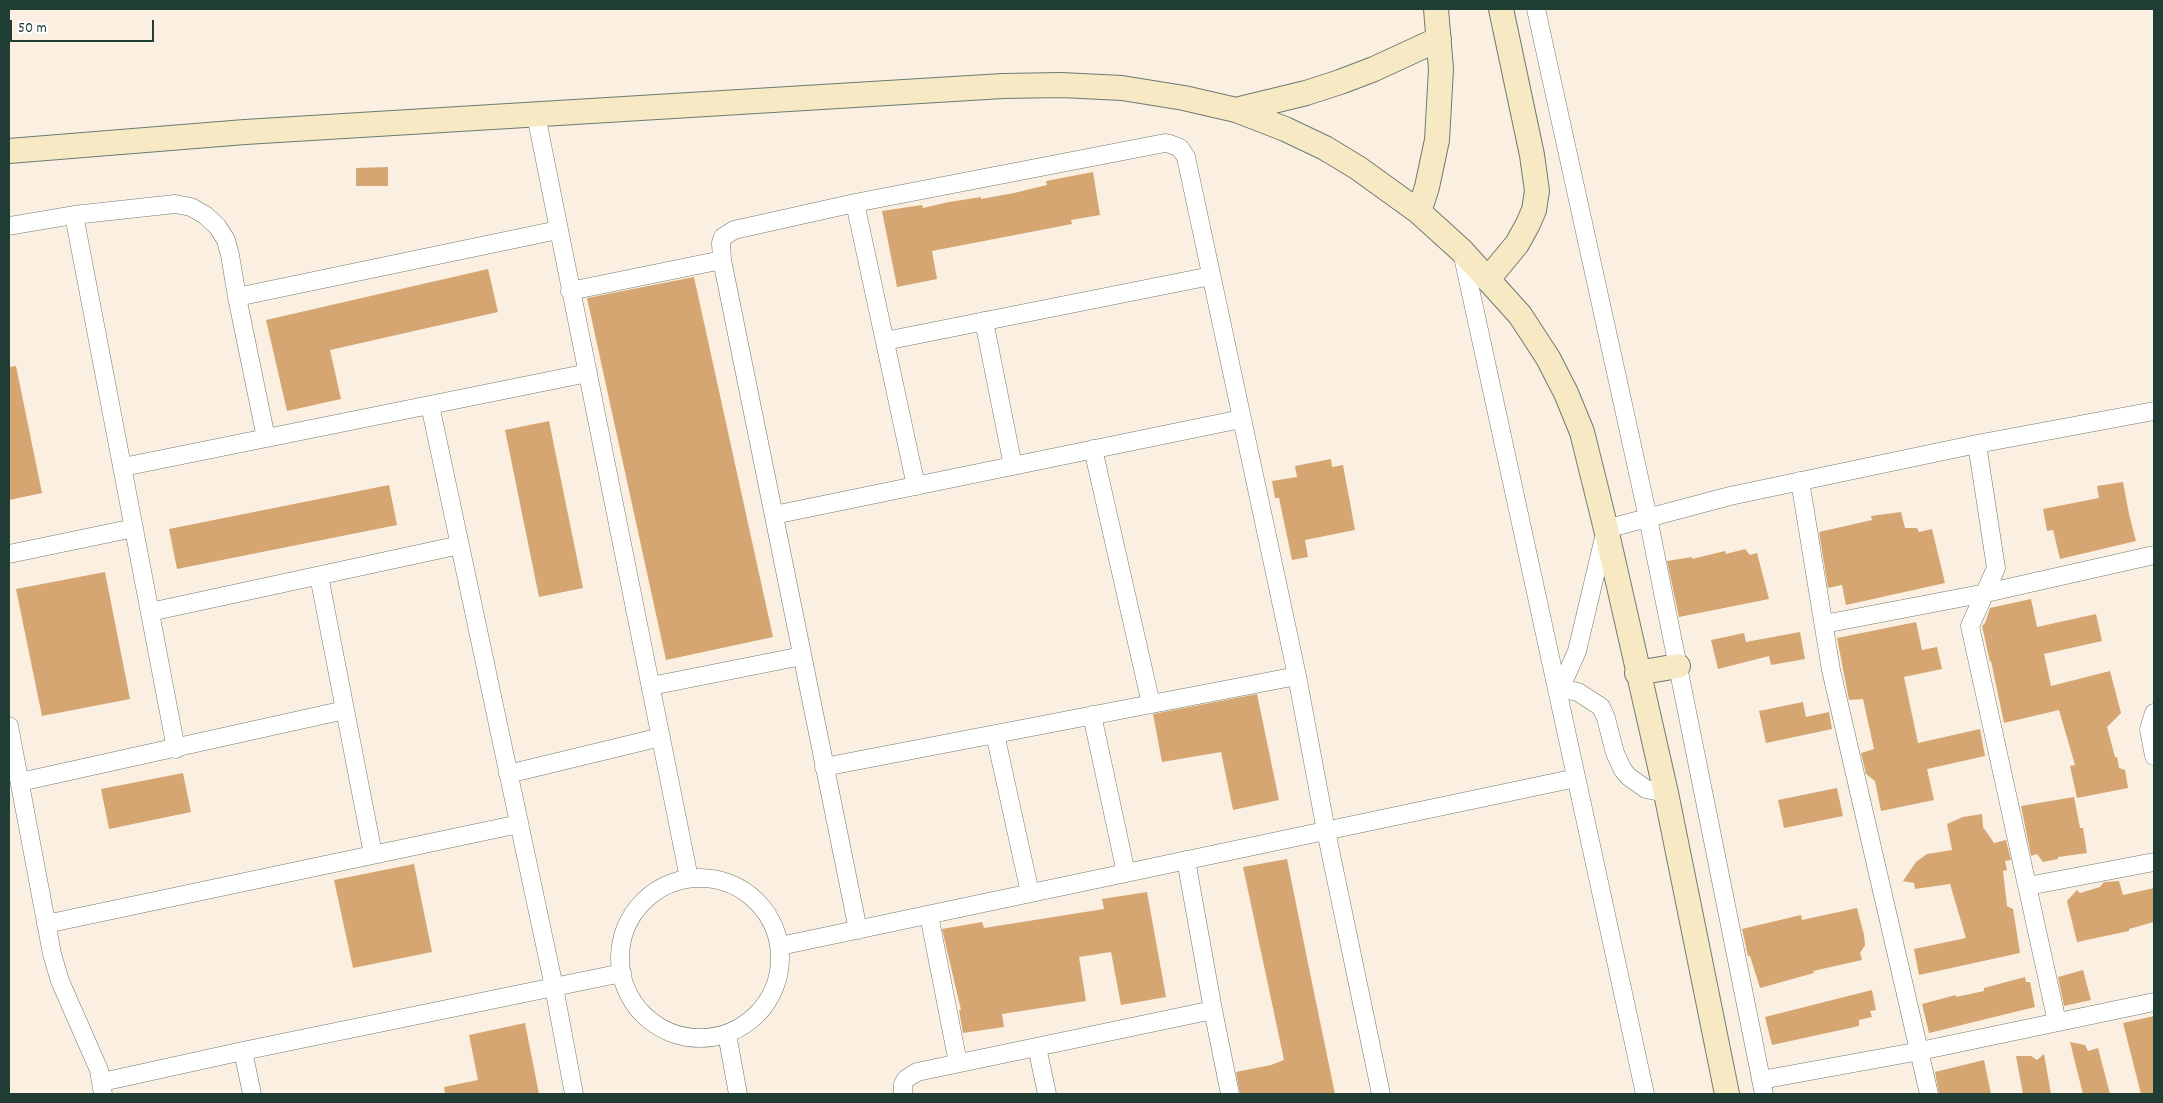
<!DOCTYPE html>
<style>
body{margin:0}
#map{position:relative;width:2163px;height:1103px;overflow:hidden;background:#faefe1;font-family:Dekko,sans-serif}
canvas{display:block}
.frame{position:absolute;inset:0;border:10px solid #1f3d34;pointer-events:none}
.scale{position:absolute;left:10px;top:20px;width:144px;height:22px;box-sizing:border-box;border:2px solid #1f3d34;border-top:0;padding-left:6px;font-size:15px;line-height:18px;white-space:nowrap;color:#1f3d34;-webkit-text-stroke:4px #fff;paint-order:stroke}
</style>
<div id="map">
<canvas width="2163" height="1103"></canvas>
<div class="frame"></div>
<div class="scale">50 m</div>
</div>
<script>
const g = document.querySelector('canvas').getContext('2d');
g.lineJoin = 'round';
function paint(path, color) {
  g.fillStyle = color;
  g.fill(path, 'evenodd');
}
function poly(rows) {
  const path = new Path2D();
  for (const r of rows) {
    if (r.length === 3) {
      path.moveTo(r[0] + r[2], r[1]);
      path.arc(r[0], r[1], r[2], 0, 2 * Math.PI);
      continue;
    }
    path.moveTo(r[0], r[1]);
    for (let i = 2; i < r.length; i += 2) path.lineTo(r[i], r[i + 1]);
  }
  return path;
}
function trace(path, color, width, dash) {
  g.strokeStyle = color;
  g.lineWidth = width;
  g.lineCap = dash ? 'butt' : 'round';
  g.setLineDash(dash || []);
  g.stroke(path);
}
paint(poly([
 [388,167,388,186,356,186,356,168],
 [1093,172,1100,215,1071,220,1072,224,932,251,937,279,897,287,882,211,922,205,923,208,949,202,981,197,981,199,1014,193,1047,185,1046,181],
 [488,269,498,312,330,350,341,399,287,411,266,320],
 [694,277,773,637,666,660,587,298],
 [16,366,42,493,9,500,9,367],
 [549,421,583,588,539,597,505,430],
 [1331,459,1332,467,1343,465,1355,530,1305,540,1308,557,1292,560,1279,498,1275,498,1272,481,1297,477,1295,466],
 [2123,482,2129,514,2136,541,2060,559,2053,530,2047,531,2043,509,2099,498,2097,486],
 [389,485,397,525,177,569,169,529],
 [1901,512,1905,528,1917,528,1919,532,1932,529,1945,583,1846,605,1842,585,1828,588,1819,532,1872,520,1871,516],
 [1745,549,1750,555,1757,553,1769,599,1679,617,1667,561,1692,557,1692,559,1725,551,1726,554],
 [105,572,130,699,42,716,16,589],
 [2031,599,2037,627,2096,614,2102,641,2044,654,2051,686,2110,671,2121,713,2107,727,2115,757,2117,757,2119,768,2125,770,2128,788,2077,798,2070,766,2075,765,2059,710,2004,723,1991,661,1990,662,1982,626,1985,623,1990,608],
 [1916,622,1922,650,1937,647,1942,669,1904,677,1918,743,1980,729,1985,756,1927,769,1934,800,1881,811,1875,781,1866,774,1861,753,1874,749,1863,699,1849,700,1837,638],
 [1800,632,1805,659,1771,665,1769,656,1718,669,1711,640,1744,633,1746,642],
 [1257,694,1279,800,1233,810,1221,752,1162,762,1153,714],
 [1803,702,1806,717,1829,712,1832,729,1766,743,1759,711],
 [183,773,191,812,109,829,101,789],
 [1837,788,1843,816,1784,828,1778,800],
 [2074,797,2080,828,2083,828,2087,853,2058,857,2058,859,2043,862,2037,854,2031,856,2021,806],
 [1982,814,1983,827,1994,843,2006,840,2011,860,2005,861,2007,870,2003,871,2007,906,2013,909,2020,953,1919,975,1914,949,1966,938,1950,884,1915,889,1914,883,1903,881,1916,862,1927,854,1952,850,1947,824,1963,817],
 [1287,859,1310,973,1335,1094,1240,1094,1236,1072,1271,1065,1284,1060,1243,867],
 [414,864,432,952,353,968,334,880],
 [2119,881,2123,895,2154,888,2154,922,2129,929,2129,931,2077,942,2067,901,2077,890,2080,893,2100,887,2104,882],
 [1147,892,1166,997,1121,1005,1111,952,1079,957,1086,1001,1002,1014,1004,1027,963,1033,959,1010,961,1010,942,929,982,922,984,928,1104,909,1102,899],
 [1857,908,1864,935,1865,945,1860,953,1862,960,1813,971,1814,973,1760,988,1750,956,1748,956,1742,929,1801,915,1802,920],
 [2083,970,2091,1000,2064,1006,2058,977],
 [2025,977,2026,982,2030,982,2035,1007,1929,1033,1922,1004,1956,995,1956,997,1984,991,1984,988],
 [1872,990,1876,1010,1870,1011,1872,1017,1859,1020,1859,1026,1772,1045,1765,1017],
 [2154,1016,2154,1094,2141,1094,2123,1023],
 [525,1023,539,1094,445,1094,444,1087,478,1080,469,1035],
 [2070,1042,2085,1045,2088,1051,2098,1048,2110,1094,2083,1094],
 [2044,1054,2051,1094,2023,1094,2016,1056,2031,1056,2037,1060],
 [1984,1060,1991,1094,1939,1094,1935,1072]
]), '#d5a672');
const street = poly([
 [1536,9,1648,518,1764,1094],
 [536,115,689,878],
 [855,203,916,486],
 [74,215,176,749],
 [9,226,74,215,175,204,191,207,205,215,217,226,226,240,230,255,237,297,266,438],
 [1462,252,1645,1094],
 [570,291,722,260],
 [237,297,558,230],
 [984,321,1013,466],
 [885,341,1211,276],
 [430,405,554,987,574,1094],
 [1977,444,1996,568,1970,626,2057,1022],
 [1093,449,1151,704],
 [123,467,588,373],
 [1800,481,1831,670,1929,1094],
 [774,515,1241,419],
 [9,554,134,528],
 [319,576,373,854],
 [150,612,460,545],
 [1824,624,1986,593,2154,555],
 [651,686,802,656],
 [2154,713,2149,729,2154,756],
 [1092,715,1126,873],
 [9,726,52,954,60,981,99,1070,103,1094],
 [995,734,1030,893],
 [824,767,1297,676],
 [508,774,661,737],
 [20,782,345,710],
 [1666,793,1646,789,1629,777,1623,770,1615,753,1606,718,1601,707,1578,692,1558,688,1566,676,1577,651,1606,529,1730,496,1977,444,2154,411],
 [1186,860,1213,1010,1230,1094],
 [700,958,80],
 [2028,886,2154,862],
 [929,915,958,1063],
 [46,924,519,824],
 [858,930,722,260,721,243,723,237,734,230,855,203,1165,143,1170,144,1180,148,1186,157,1297,676,1326,831,1381,1094],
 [780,946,1576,778],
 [727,1034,738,1094],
 [1037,1047,1047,1094],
 [243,1051,252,1094],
 [1761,1080,1920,1051,2154,1002],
 [102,1082,243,1051,622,973],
 [903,1094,903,1084,906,1079,917,1072,1213,1010]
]);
const secondary = poly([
 [1236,110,1306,93,1340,82,1374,69,1439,39],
 [9,151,245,132,1003,86,1061,85,1122,88,1184,98,1236,110,1285,129,1325,148,1358,168,1419,212,1462,251,1520,315,1548,358,1566,393,1582,432,1606,529,1666,793,1727,1094],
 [1419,212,1427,187,1437,140,1441,69,1436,9],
 [1488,279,1517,244,1528,224,1534,210,1537,191,1532,155,1501,9],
 [1637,673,1678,666]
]);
trace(street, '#6c7b71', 19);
trace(secondary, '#6c7b71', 26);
trace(street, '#fff', 18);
trace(secondary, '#f6e9c3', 24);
</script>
